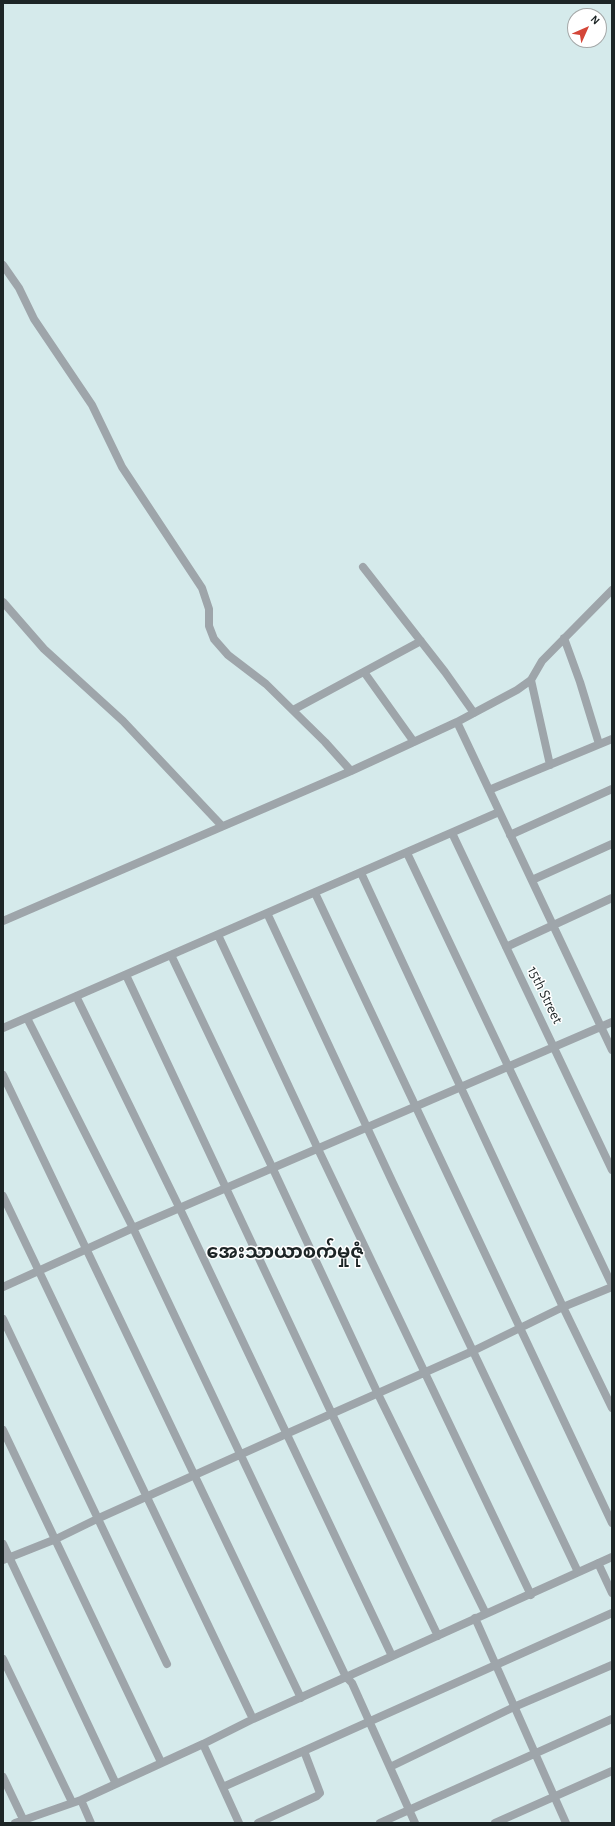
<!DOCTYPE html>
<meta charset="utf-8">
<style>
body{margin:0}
#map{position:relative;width:615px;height:1826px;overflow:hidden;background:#d5eaeb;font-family:"Alegreya Sans",sans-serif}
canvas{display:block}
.frame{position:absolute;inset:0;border:4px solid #1d2526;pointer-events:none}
.north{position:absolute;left:567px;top:8px;width:40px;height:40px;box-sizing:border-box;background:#fff;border:1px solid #a5a8a8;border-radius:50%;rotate:45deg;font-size:11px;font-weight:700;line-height:16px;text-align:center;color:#1d2526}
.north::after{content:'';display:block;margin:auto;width:14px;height:18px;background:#d44638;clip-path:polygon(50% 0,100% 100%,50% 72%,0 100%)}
</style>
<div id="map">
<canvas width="615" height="1826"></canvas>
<div class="frame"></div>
<div class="north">N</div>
</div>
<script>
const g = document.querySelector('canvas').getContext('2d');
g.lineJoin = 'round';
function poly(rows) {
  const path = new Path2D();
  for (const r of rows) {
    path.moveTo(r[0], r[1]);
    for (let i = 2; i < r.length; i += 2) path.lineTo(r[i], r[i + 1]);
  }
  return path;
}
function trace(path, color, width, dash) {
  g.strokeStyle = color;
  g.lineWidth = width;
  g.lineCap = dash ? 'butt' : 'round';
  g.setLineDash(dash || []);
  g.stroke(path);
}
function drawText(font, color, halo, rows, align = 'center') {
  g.font = font + ' "Alegreya Sans","Noto Sans Myanmar",sans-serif';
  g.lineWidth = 3;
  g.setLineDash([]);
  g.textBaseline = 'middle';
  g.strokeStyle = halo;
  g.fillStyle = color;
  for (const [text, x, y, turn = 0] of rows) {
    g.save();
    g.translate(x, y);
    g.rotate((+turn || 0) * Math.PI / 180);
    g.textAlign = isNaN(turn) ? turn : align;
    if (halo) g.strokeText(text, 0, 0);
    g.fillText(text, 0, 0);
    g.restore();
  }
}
trace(poly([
 [3,265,19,288,34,319,92,405,122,467,202,588,209,609,209,626,214,639,228,655,266,684,325,742,351,771],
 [363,567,445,672,474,713],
 [3,602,44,649,123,721,222,826],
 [564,638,580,682,599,744],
 [364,672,414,742],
 [531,680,550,765],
 [293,710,421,641],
 [457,722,612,1050],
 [489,790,612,739],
 [452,833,612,1170],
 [510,835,612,789],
 [407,853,612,1285],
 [361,873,563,1307,612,1408],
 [532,880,612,844],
 [315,893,612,1523],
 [267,913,392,1181,578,1572],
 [3,921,351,771,457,722,517,690,531,680,542,661,612,590],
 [218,935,318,1149,531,1595],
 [506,947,612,898],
 [171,955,273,1169,378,1394,486,1614],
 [126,975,332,1414,438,1636],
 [76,996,180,1209,392,1656],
 [27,1018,133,1228,346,1677,352,1683,415,1823],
 [3,1028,499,812],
 [3,1075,301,1698],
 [3,1196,253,1719],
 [3,1287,133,1228,612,1022],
 [3,1319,167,1664],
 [3,1430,161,1762],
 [3,1544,116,1784],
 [3,1560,56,1539,99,1518,286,1434,473,1351,563,1307,612,1287],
 [598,1563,612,1593],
 [475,1618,566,1823],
 [3,1659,72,1802],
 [203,1744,239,1823],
 [390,1767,514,1707,612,1665],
 [3,1777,23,1819],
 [223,1787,612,1613],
 [81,1800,91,1823],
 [15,1823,81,1800,203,1744,253,1719,612,1557],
 [258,1823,317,1796,320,1793,304,1751],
 [380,1823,612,1719],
 [495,1823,612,1771]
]), '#9ea5aa', 8);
drawText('15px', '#1d2526', '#fff', [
 ["15th Street",545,995,64]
]);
drawText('bold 19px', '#1d2526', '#fff', [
 ["အေးသာယာစက်မှုဇုံ",285,1252]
]);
</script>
